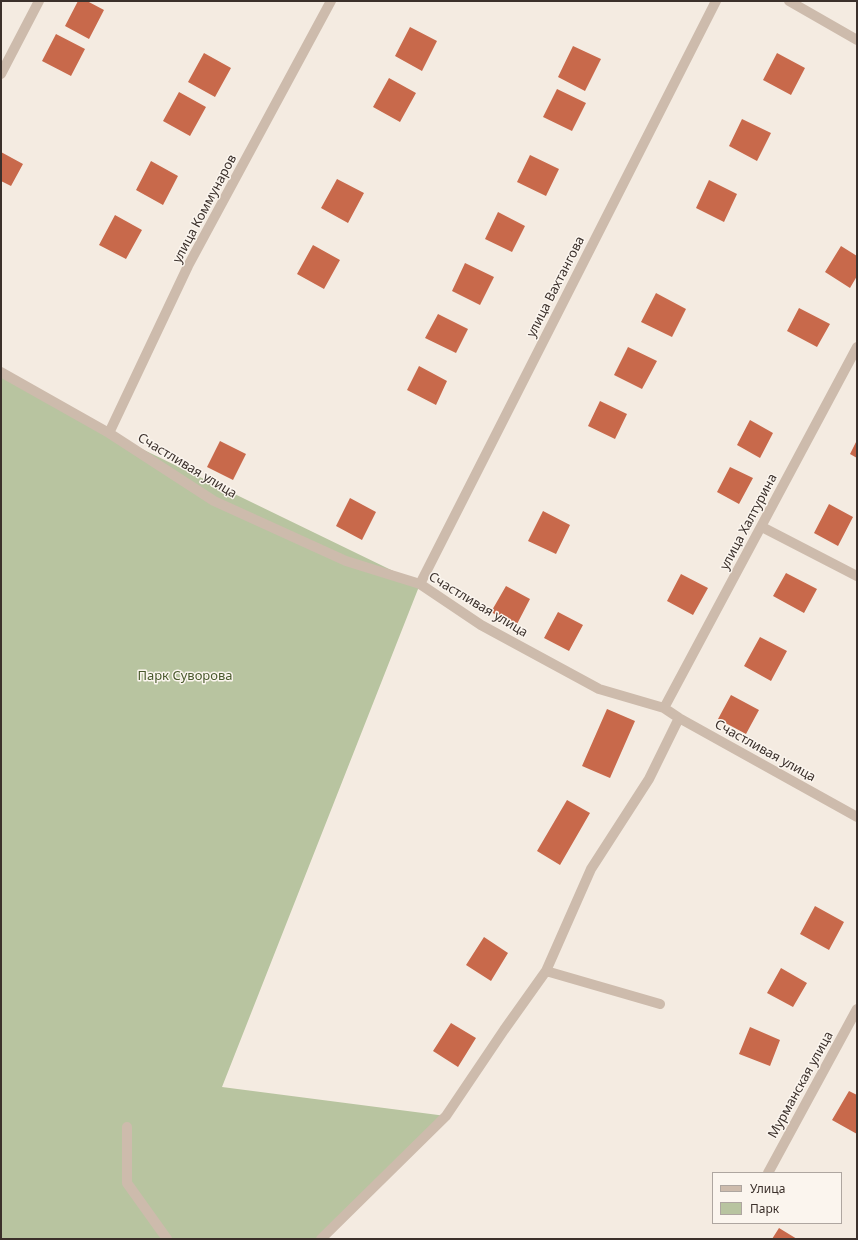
<!DOCTYPE html>
<meta charset="utf-8">
<style>
body{margin:0}
#map{position:relative;width:858px;height:1240px;overflow:hidden;background:#f4ebe1;font-family:"Noto Sans",sans-serif}
canvas{display:block}
.frame{position:absolute;inset:0;border:2px solid #3b302b;pointer-events:none}
.legend{position:absolute;left:712px;top:1172px;width:130px;height:52px;box-sizing:border-box;background:#fbf5ee;border:1px solid #aea6a0;margin:0;padding:5px 7px;list-style:none;font-size:12px;color:#3b302b}
.legend li{display:flex;align-items:center;gap:8px;height:20px}
.legend b{width:20px;border:1px solid #aea6a0}
</style>
<div id="map">
<canvas width="858" height="1240"></canvas>
<div class="frame"></div>
<ul class="legend">
<li><b style="height:5px;background:#cdbbac"></b>Улица</li>
<li><b style="height:11px;background:#b8c4a0"></b>Парк</li>
</ul>
</div>
<script>
const g = document.querySelector('canvas').getContext('2d');
g.lineJoin = 'round';
function paint(path, color) {
  g.fillStyle = color;
  g.fill(path, 'evenodd');
}
function poly(rows) {
  const path = new Path2D();
  for (const r of rows) {
    path.moveTo(r[0], r[1]);
    for (let i = 2; i < r.length; i += 2) path.lineTo(r[i], r[i + 1]);
  }
  return path;
}
function trace(path, color, width, dash) {
  g.strokeStyle = color;
  g.lineWidth = width;
  g.lineCap = dash ? 'butt' : 'round';
  g.setLineDash(dash || []);
  g.stroke(path);
}
function drawText(font, color, halo, rows, align = 'center') {
  g.font = font + ' "Noto Sans",sans-serif';
  g.lineWidth = 3;
  g.setLineDash([]);
  g.textBaseline = 'middle';
  g.strokeStyle = halo;
  g.fillStyle = color;
  for (const [text, x, y, turn = 0] of rows) {
    g.save();
    g.translate(x, y);
    g.rotate((+turn || 0) * Math.PI / 180);
    g.textAlign = isNaN(turn) ? turn : align;
    if (halo) g.strokeText(text, 0, 0);
    g.fillText(text, 0, 0);
    g.restore();
  }
}
paint(poly([
 [1,377,109,433,420,584,222,1087,446,1116,321,1239,1,1239]
]), '#b8c4a0');
paint(poly([
 [78,1,87,1,104,10,89,39,65,26],
 [410,27,437,41,422,71,395,56],
 [56,34,85,49,71,76,42,61],
 [573,46,601,59,585,91,558,77],
 [204,53,231,68,215,97,188,82],
 [777,53,805,68,791,95,763,80],
 [389,78,416,93,400,122,373,107],
 [557,89,586,103,572,131,543,117],
 [179,92,206,107,190,136,163,121],
 [742,119,771,133,757,161,729,146],
 [1,152,23,164,11,186,1,181],
 [530,155,559,169,546,196,517,182],
 [151,161,178,176,163,205,136,190],
 [337,179,364,193,348,223,321,208],
 [709,180,737,194,724,222,696,208],
 [498,212,525,226,512,252,485,239],
 [115,215,142,230,126,259,99,245],
 [313,245,340,260,324,289,297,274],
 [841,246,857,256,857,276,850,288,825,272],
 [465,263,494,277,480,305,452,291],
 [656,293,686,309,672,337,641,322],
 [799,308,830,324,817,347,787,331],
 [438,314,468,329,456,353,425,338],
 [628,347,657,361,642,389,614,375],
 [419,366,447,381,436,405,407,390],
 [600,401,627,414,615,439,588,426],
 [750,420,773,433,760,458,737,445],
 [857,440,857,458,850,454],
 [220,441,246,454,233,480,207,467],
 [730,467,753,478,739,504,717,492],
 [350,498,376,512,362,540,336,526],
 [829,504,853,517,838,546,814,533],
 [543,511,570,525,556,554,528,541],
 [786,573,817,589,804,613,773,596],
 [681,574,708,588,693,615,667,601],
 [506,586,530,599,516,626,491,612],
 [558,612,583,625,569,651,544,638],
 [760,637,787,651,771,681,744,666],
 [731,695,759,710,746,734,718,719],
 [607,709,635,721,610,778,582,766],
 [567,800,590,813,560,865,537,851],
 [815,906,844,922,829,950,800,934],
 [484,937,508,953,491,981,466,965],
 [781,968,807,983,793,1007,767,993],
 [451,1023,476,1038,458,1067,433,1051],
 [750,1027,780,1040,770,1066,739,1054],
 [849,1091,857,1095,857,1134,832,1120],
 [779,1228,797,1239,772,1239]
]), '#c8694b');
trace(poly([
 [789,1,857,40],
 [1,74,39,1],
 [1,372,109,433,214,501,346,561,420,584,481,625,599,689,664,708,679,718,857,817],
 [109,433,188,266,331,1],
 [762,527,857,576],
 [420,584,716,1],
 [664,708,857,347],
 [546,971,660,1004],
 [127,1127,127,1183,167,1239],
 [768,1173,857,1009],
 [321,1239,446,1116,504,1030,546,971,591,869,649,779,679,718]
]), '#cdbbac', 10);
drawText('13px', '#3b302b', '#fbf5ee', [
 ["улица Коммунаров",205,209,-62],
 ["улица Вахтангова",556,287,-63],
 ["Счастливая улица",187,466,31],
 ["улица Халтурина",749,522,-62],
 ["Счастливая улица",478,605,31],
 ["Счастливая улица",765,751,29],
 ["Мурманская улица",801,1085,-61]
]);
drawText('13px', '#4a5a2e', '#fbf5ee', [
 ["Парк Суворова",185,676]
]);
</script>
